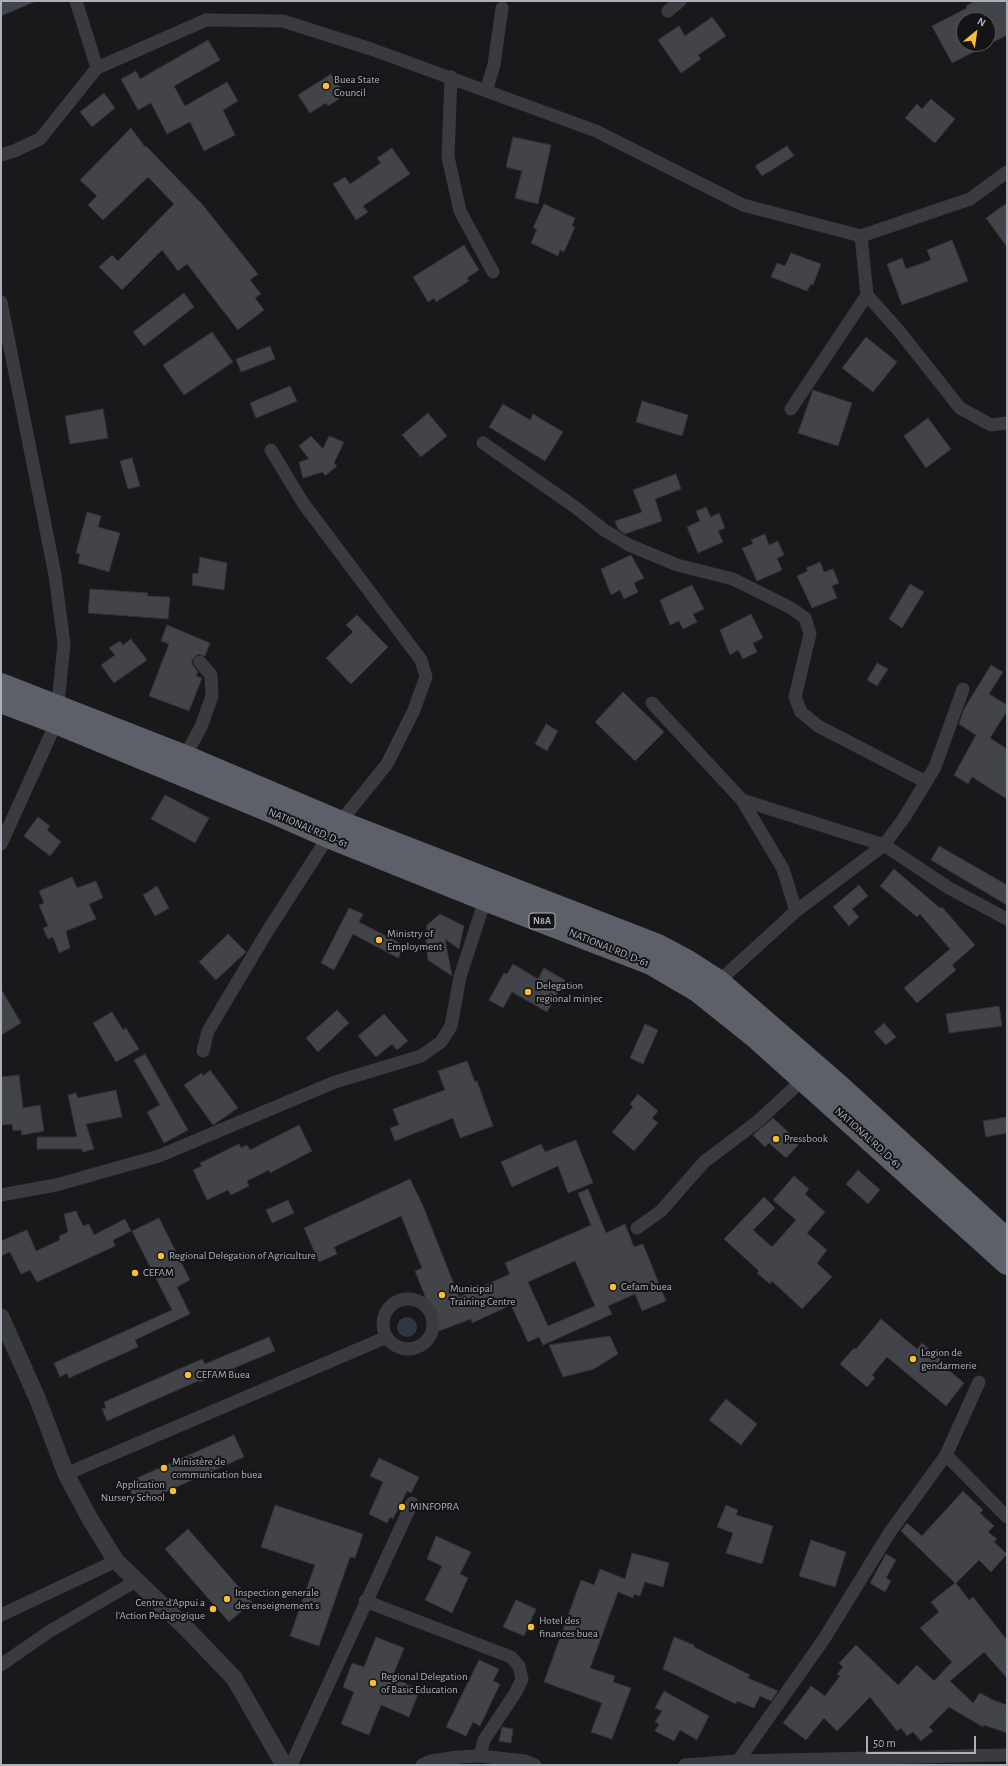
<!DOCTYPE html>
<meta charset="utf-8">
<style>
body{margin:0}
#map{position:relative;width:1008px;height:1766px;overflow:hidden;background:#19191c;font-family:"Alegreya Sans",sans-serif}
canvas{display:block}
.frame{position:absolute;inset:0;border:2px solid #abb0bc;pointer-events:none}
.north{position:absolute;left:956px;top:12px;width:40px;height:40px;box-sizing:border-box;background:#141417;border:1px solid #505259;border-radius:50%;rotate:29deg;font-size:11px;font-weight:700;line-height:16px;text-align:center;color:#abb0bc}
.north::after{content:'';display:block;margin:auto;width:14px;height:18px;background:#f9bf34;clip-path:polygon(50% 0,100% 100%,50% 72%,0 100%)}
.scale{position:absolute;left:866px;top:1736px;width:110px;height:18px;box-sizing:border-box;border:2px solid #abb0bc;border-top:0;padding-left:5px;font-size:12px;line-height:14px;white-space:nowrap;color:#abb0bc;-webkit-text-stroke:3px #141417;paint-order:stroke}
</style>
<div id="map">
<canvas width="1008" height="1766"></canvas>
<div class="frame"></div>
<div class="north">N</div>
<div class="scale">50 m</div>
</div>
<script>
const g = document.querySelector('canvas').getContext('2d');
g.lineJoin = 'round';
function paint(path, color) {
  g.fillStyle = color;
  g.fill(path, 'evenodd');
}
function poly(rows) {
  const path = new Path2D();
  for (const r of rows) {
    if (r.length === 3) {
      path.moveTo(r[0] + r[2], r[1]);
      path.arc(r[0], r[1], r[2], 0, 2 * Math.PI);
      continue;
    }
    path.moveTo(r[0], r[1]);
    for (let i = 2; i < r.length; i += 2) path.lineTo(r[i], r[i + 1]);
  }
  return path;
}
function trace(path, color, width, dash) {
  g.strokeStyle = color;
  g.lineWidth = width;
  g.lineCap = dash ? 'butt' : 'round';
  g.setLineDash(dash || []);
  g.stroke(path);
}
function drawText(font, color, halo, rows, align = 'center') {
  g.font = font + ' "Alegreya Sans",sans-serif';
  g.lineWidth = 4;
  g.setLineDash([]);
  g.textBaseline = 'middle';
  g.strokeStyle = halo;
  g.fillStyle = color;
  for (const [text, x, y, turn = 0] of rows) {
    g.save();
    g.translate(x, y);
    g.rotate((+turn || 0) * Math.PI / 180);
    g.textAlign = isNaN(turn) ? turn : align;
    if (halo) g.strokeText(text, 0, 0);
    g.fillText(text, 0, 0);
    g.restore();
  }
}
paint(poly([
 [407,1327,10]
]), '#2e3841');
const building = poly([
 [1,1,36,1,1,16,1,1],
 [975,1,1007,1,1007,35,952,63,932,26,967,8,966,6,975,1],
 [964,20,988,20,988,44,964,44,964,20],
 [712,17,726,36,698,55,701,59,681,73,658,40,679,26,685,36,712,17],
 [208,40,220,60,174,86,185,106,227,82,238,101,223,110,235,135,204,151,190,122,167,134,151,103,138,110,121,79,136,71,140,79,208,40],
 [331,74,343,92,337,96,339,99,328,106,326,103,310,113,298,95,331,74],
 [104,93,115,108,92,127,80,112,104,93],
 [931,99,955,119,935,143,905,118,917,104,922,109,931,99],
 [131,128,145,147,146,146,202,204,258,274,250,280,261,294,255,298,264,310,238,330,187,264,178,271,162,250,122,290,99,267,112,255,118,261,174,204,148,177,103,220,88,205,97,196,80,180,131,128],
 [513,137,551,145,538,204,515,198,522,171,506,167,513,137],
 [787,146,794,156,762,176,755,166,787,146],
 [392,148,410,174,363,206,368,212,356,220,333,184,345,177,350,184,381,163,377,158,392,148],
 [1007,203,1007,247,986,218,1007,203],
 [544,204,575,218,572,226,575,227,564,252,560,250,558,256,531,243,537,229,533,228,544,204],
 [952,240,968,281,902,305,887,264,902,258,906,269,931,260,927,250,952,240],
 [464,245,479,270,467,278,469,281,436,302,434,298,428,302,413,277,464,245],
 [791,253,821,264,813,285,811,284,807,291,771,277,777,263,785,266,791,253],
 [184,293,194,307,144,346,133,332,184,293],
 [212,332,233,362,184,395,163,365,212,332],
 [866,337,897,362,873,392,842,368,866,337],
 [270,346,275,359,241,372,236,359,270,346],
 [290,386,297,401,256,418,250,403,290,386],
 [813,390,852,403,838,446,798,433,813,390],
 [642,401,688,415,682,436,636,422,642,401],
 [503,404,530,420,533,414,563,432,545,461,489,427,503,404],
 [103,409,108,438,70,444,65,416,103,409],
 [428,413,447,436,421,457,402,435,428,413],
 [928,418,951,449,926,468,904,436,928,418],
 [311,436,323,449,329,436,344,442,334,463,337,466,325,476,323,472,303,478,299,462,309,459,299,446,311,436],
 [132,458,140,486,128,489,120,461,132,458],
 [676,474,681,489,655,499,662,521,625,534,618,529,615,521,642,512,633,490,676,474],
 [706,507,711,517,719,513,725,528,718,531,723,542,698,553,687,527,700,521,696,511,706,507],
 [87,512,101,516,98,527,120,533,109,572,78,563,80,554,76,553,87,512],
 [765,534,769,545,778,541,784,555,777,558,782,570,757,581,742,548,753,544,751,540,765,534],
 [631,555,644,578,634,583,638,592,624,599,620,590,611,595,601,569,631,555],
 [200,557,227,563,224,590,192,585,193,573,198,574,200,557],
 [820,562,824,572,833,569,839,583,832,586,837,598,812,608,797,576,808,571,806,568,820,562],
 [910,584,924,592,902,628,889,619,910,584],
 [692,585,704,609,693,614,697,622,683,629,679,621,670,625,660,600,692,585],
 [90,589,148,593,147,596,170,597,168,619,88,613,90,589],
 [751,614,763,638,753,643,757,652,743,659,738,650,730,655,720,630,751,614],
 [357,615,388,647,351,684,326,658,353,632,346,625,357,615],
 [167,625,210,643,205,656,198,654,192,660,192,664,198,672,196,676,202,678,189,711,149,696,169,644,161,641,167,625],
 [131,639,147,660,114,683,101,665,115,655,109,648,120,641,123,645,131,639],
 [877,663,888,669,877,686,867,680,877,663],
 [991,665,1003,672,989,694,1007,705,1007,711,990,738,1007,749,1007,799,972,777,968,784,954,775,976,735,959,724,964,709,991,665],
 [623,692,664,732,635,761,595,722,623,692],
 [546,724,558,731,547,751,535,744,546,724],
 [165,795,209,818,195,843,151,819,165,795],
 [38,817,50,826,47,830,61,842,50,856,24,836,38,817],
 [939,846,1007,885,1007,905,931,860,939,846],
 [894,869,940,908,942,907,975,945,952,965,956,970,917,1003,904,988,950,949,920,914,917,917,880,886,894,869],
 [72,877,77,888,96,881,103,898,89,904,96,919,66,931,70,948,59,953,53,937,48,939,43,928,48,926,39,905,44,903,39,891,72,877],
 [859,885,868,896,852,909,859,917,849,926,833,907,859,885],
 [157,886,169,908,155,916,143,895,157,886],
 [349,908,363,914,359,922,405,946,398,958,353,934,334,970,321,963,349,908],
 [440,914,464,926,459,949,445,939,452,976,428,960,426,943,427,925,440,914],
 [228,934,246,952,216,980,199,962,228,934],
 [513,964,538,979,544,968,565,980,547,1012,512,992,503,1008,489,1000,504,973,507,974,513,964],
 [1,989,21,1023,1,1035,1,989],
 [999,1006,1002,1026,949,1033,946,1014,999,1006],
 [337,1010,349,1023,318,1052,306,1038,337,1010],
 [112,1012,123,1030,126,1028,139,1049,116,1062,93,1023,112,1012],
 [384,1014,408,1041,397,1050,392,1044,376,1057,358,1036,384,1014],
 [884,1023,896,1037,886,1045,874,1032,884,1023],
 [645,1024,658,1030,643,1064,630,1058,645,1024],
 [145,1054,188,1130,164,1143,147,1112,160,1105,134,1060,145,1054],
 [467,1061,475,1082,477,1081,493,1126,460,1138,453,1118,395,1141,390,1128,399,1125,393,1109,445,1090,438,1071,467,1061],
 [210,1070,238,1108,213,1125,184,1085,202,1073,203,1076,210,1070],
 [19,1075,23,1108,40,1105,44,1131,22,1135,21,1130,13,1131,12,1124,1,1125,1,1077,19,1075],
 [116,1090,122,1117,86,1124,94,1149,83,1152,81,1149,37,1149,37,1137,77,1137,68,1095,76,1093,78,1098,116,1090],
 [638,1094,658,1111,652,1118,658,1123,634,1151,612,1132,633,1107,630,1104,638,1094],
 [1007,1117,1007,1133,986,1137,983,1121,1007,1117],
 [773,1118,800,1143,786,1158,769,1143,765,1147,753,1135,773,1118],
 [299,1125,312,1151,270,1173,269,1170,247,1181,249,1186,231,1195,228,1190,207,1200,193,1170,202,1166,200,1163,239,1144,241,1148,247,1145,250,1150,299,1125],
 [576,1140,593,1183,568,1193,558,1166,512,1187,501,1162,541,1144,545,1152,576,1140],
 [858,1170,880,1190,868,1204,846,1184,858,1170],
 [794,1176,809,1189,805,1194,825,1212,807,1233,827,1250,817,1263,832,1277,802,1309,772,1281,770,1284,757,1273,759,1271,724,1239,764,1197,775,1208,753,1230,772,1247,796,1220,773,1200,794,1176],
 [410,1179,423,1206,459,1297,510,1274,505,1263,591,1225,578,1193,588,1189,606,1233,625,1224,634,1247,643,1244,666,1301,642,1311,635,1294,608,1306,612,1314,543,1345,539,1337,528,1342,511,1305,472,1323,471,1319,439,1331,415,1271,422,1268,401,1216,334,1247,337,1254,319,1262,304,1228,410,1179],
 [575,1261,595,1306,548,1326,528,1282,575,1261],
 [288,1200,294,1213,272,1223,266,1210,288,1200],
 [76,1211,83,1226,89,1224,94,1235,125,1219,131,1231,113,1240,115,1246,37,1282,30,1270,21,1274,10,1252,1,1256,1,1241,27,1230,36,1251,60,1240,59,1236,68,1232,64,1214,76,1211],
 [159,1218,190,1280,177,1287,190,1314,135,1340,138,1347,69,1378,67,1373,60,1377,54,1363,172,1310,132,1231,159,1218],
 [881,1319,917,1349,922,1343,941,1360,939,1362,964,1383,946,1406,887,1357,872,1375,875,1378,867,1387,840,1364,854,1348,856,1349,881,1319],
 [610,1336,618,1354,594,1369,563,1377,549,1345,610,1336],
 [269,1337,275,1351,200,1382,200,1380,107,1421,102,1409,106,1408,104,1402,202,1359,205,1364,269,1337],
 [726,1399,757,1424,741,1445,709,1420,726,1399],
 [234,1435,244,1457,147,1500,145,1496,134,1500,128,1485,138,1481,137,1478,234,1435],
 [379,1458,419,1477,411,1493,407,1491,393,1519,390,1517,387,1523,369,1514,383,1482,370,1476,379,1458],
 [963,1491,983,1510,980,1513,994,1526,988,1532,997,1539,994,1542,1007,1554,991,1572,979,1560,956,1583,969,1600,973,1597,1007,1640,1007,1678,984,1652,950,1681,973,1703,980,1693,993,1700,1007,1705,1007,1733,984,1725,983,1727,949,1707,929,1727,933,1731,921,1741,913,1732,907,1736,901,1728,897,1731,870,1697,837,1731,824,1718,806,1740,783,1723,811,1686,825,1696,840,1676,837,1674,843,1667,839,1663,856,1645,898,1685,917,1665,934,1681,952,1662,920,1628,939,1612,931,1602,955,1583,901,1531,907,1523,922,1536,963,1491],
 [275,1505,363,1534,355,1558,350,1557,319,1646,290,1636,315,1565,261,1547,275,1505],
 [726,1505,738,1510,736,1515,773,1526,762,1564,726,1553,733,1533,717,1527,726,1505],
 [188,1529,252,1602,229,1622,165,1549,188,1529],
 [436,1536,471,1552,460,1574,468,1578,452,1613,425,1600,442,1566,427,1559,436,1536],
 [811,1540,846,1552,835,1587,799,1576,811,1540],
 [632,1553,669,1563,663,1587,645,1582,640,1596,634,1594,633,1598,618,1592,590,1668,615,1676,613,1682,631,1688,612,1739,591,1732,602,1703,544,1682,581,1580,594,1585,600,1569,625,1579,632,1553],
 [886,1554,896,1560,886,1578,891,1581,885,1592,870,1583,886,1554],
 [516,1600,536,1609,524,1636,503,1627,516,1600],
 [376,1637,404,1648,392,1678,420,1689,409,1717,381,1705,369,1735,341,1724,354,1692,343,1687,352,1663,364,1667,376,1637],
 [674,1637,694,1645,694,1647,750,1675,748,1678,778,1691,771,1701,760,1696,754,1708,737,1701,736,1704,663,1669,674,1637],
 [479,1660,499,1669,493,1681,500,1684,480,1726,473,1722,466,1736,446,1727,479,1660],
 [664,1691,709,1716,697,1740,680,1730,674,1741,655,1731,659,1724,655,1722,662,1711,655,1708,664,1691],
 [502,1727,513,1729,511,1743,499,1741,502,1727]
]);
paint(building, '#434449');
trace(building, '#333338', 1);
trace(poly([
 [76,1,97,68],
 [668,11,680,1],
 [451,77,448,157,460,211,493,272],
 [486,91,494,65,502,8],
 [1,155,14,151,40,139,97,68,206,20,283,21,371,49,596,131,743,205,861,236,970,199,1007,172],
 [861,236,867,295,899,331,960,408,991,425,1007,423],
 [1,302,55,575,64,644,56,723,1,844],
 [791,409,867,295],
 [483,443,575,507,604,530,629,545,677,565,733,579,791,608,805,618,810,634,795,697,801,712,818,726,926,782],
 [652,703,742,800,783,869,796,911],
 [185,756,201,727,212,696,211,675,200,662],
 [742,800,884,845,949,888,1007,919],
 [719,981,796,911,884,845,904,818,935,767,963,689],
 [203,1051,208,1031,267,932,328,837,387,764,414,710,426,677,421,660,303,503,271,450],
 [1,1195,56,1185,159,1156,335,1082,421,1056,441,1042,451,1026,460,977,485,900],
 [637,1228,661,1211,704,1162,757,1122,808,1075],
 [408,1324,25],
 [946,1455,1007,1517],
 [66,1474,387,1337],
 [365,1601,511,1657,519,1666,522,1679,516,1692,484,1740,480,1756],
 [1,1615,116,1561],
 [1,1665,50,1631,136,1581],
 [738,1761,824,1639,890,1532,946,1455,979,1382],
 [291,1765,412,1503],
 [422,1765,431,1761,458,1757,480,1756,525,1761,535,1765],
 [685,1765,738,1761,1007,1755]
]), '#3a3b41', 13);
trace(poly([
 [1,1317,38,1400,66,1474,90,1519,116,1561,187,1629,234,1678,284,1765]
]), '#3a3b41', 17);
trace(poly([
 [1,684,185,756,341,822,658,945,688,961,719,981,840,1086,1007,1239],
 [1,702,56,723,269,811,328,837,485,900,651,964,697,991,757,1039,1007,1264]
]), '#5e6069', 22);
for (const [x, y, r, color] of [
 [326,86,4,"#f9bf34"],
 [379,940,4,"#f9bf34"],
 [528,992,4,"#f9bf34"],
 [776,1139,4,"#f9bf34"],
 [161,1256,4,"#f9bf34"],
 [135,1273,4,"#f9bf34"],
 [613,1287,4,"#f9bf34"],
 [442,1295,4,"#f9bf34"],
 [913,1359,4,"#f9bf34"],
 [188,1375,4,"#f9bf34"],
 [164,1468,4,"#f9bf34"],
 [173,1491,4,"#f9bf34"],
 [402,1507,4,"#f9bf34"],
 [227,1599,4,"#f9bf34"],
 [213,1609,4,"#f9bf34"],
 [531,1627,4,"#f9bf34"],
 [373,1683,4,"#f9bf34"]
]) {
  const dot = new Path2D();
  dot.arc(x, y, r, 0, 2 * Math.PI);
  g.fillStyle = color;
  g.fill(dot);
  trace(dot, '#141417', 1.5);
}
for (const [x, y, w] of [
 [542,921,26]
]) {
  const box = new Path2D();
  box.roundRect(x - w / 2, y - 8, w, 16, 3);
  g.fillStyle = '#141417';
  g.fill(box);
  trace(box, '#abb0bc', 1);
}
drawText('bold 10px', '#abb0bc', null, [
 ["N8A",542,921]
]);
drawText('11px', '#abb0bc', '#141417', [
 ["Buea State",334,80],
 ["Council",334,93],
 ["Ministry of",387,934],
 ["Employment",387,947],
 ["Delegation",536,986],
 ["regional minjec",536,999],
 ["Pressbook",784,1139],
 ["Regional Delegation of Agriculture",169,1256],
 ["CEFAM",143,1273],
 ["Cefam buea",621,1287],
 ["Municipal",450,1289],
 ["Training Centre",450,1302],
 ["Legion de",921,1353],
 ["gendarmerie",921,1366],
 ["CEFAM Buea",196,1375],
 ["Ministère de",172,1462],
 ["communication buea",172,1475],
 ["Application",165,1485,"right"],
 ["Nursery School",165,1498,"right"],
 ["MINFOPRA",410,1507],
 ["Inspection generale",235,1593],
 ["des enseignement s",235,1606],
 ["Centre d'Appui a",205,1603,"right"],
 ["l'Action Pedagogique",205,1616,"right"],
 ["Hotel des",539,1621],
 ["finances buea",539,1634],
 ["Regional Delegation",381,1677],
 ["of Basic Education",381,1690]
], 'left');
drawText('11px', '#abb0bc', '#141417', [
 ["NATIONAL RD. D-61",308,828,23],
 ["NATIONAL RD. D-61",609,948,22],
 ["NATIONAL RD. D-61",868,1138,42]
]);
</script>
